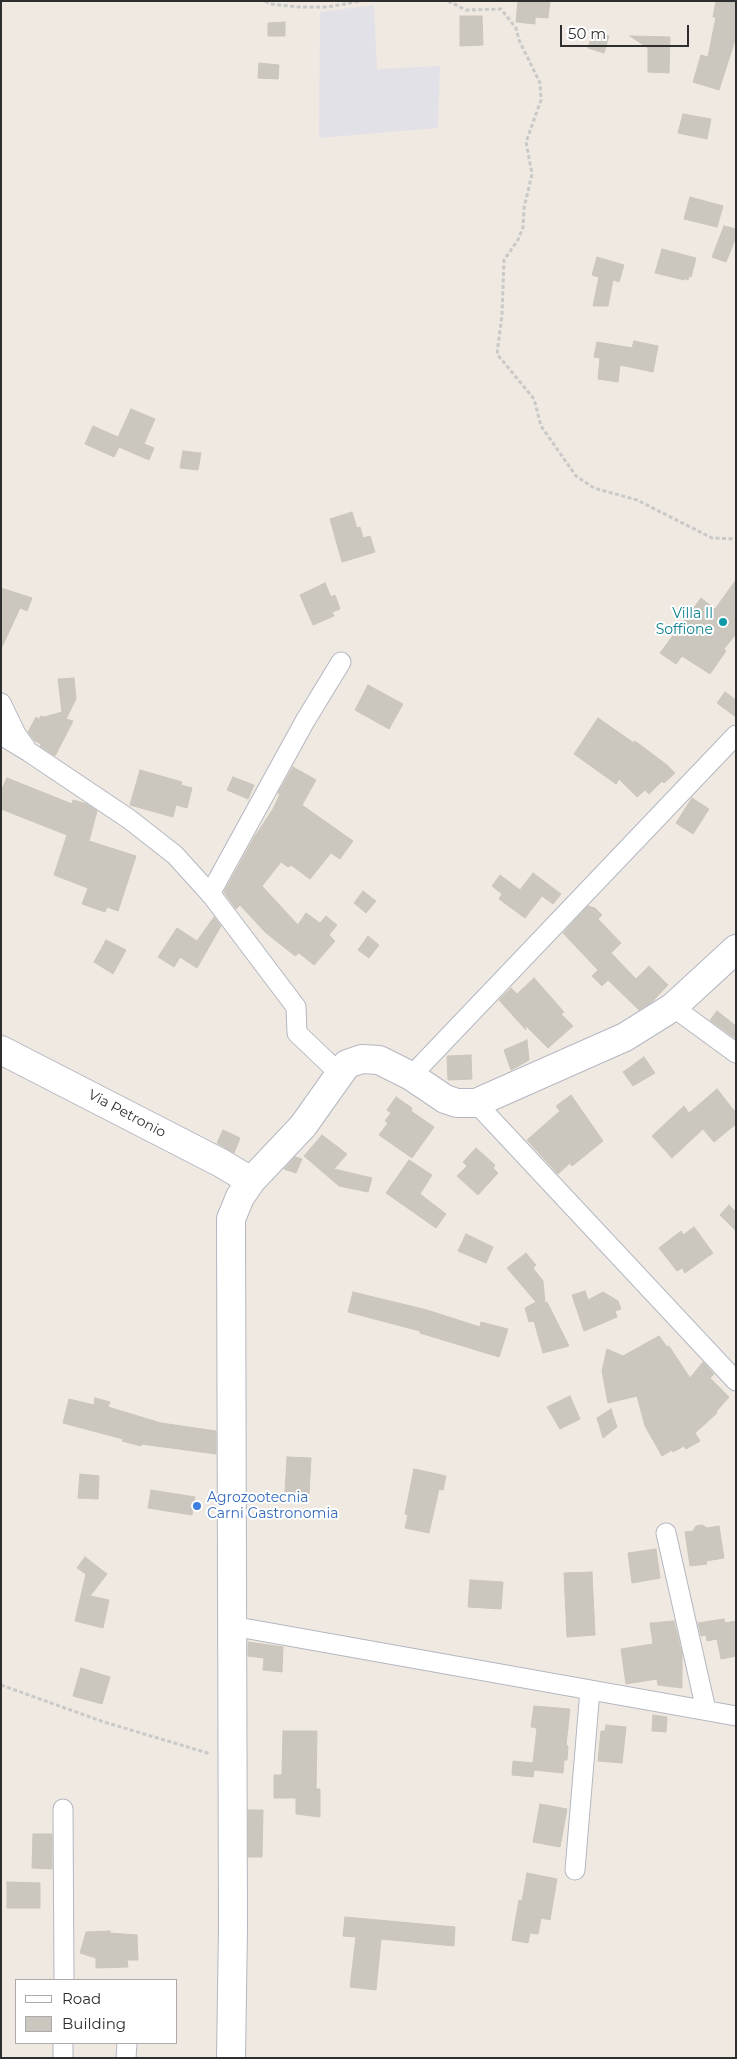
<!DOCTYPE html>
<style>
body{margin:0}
#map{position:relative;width:737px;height:2059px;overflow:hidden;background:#efe9e1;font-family:Montserrat,sans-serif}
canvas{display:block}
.frame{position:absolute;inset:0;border:2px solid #2e2e2e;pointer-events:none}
.legend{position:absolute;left:15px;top:1979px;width:162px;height:65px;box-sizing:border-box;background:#fff;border:1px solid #ababab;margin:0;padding:6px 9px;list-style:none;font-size:15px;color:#2e2e2e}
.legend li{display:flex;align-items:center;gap:10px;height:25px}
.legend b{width:25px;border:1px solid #ababab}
.scale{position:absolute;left:560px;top:25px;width:129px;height:22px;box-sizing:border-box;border:2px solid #2e2e2e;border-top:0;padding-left:6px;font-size:15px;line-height:18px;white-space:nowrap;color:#2e2e2e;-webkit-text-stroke:4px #fff;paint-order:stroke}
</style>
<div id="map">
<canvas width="737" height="2059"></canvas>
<div class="frame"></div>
<ul class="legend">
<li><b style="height:6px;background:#fff"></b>Road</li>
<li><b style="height:14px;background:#cbc7bf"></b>Building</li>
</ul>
<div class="scale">50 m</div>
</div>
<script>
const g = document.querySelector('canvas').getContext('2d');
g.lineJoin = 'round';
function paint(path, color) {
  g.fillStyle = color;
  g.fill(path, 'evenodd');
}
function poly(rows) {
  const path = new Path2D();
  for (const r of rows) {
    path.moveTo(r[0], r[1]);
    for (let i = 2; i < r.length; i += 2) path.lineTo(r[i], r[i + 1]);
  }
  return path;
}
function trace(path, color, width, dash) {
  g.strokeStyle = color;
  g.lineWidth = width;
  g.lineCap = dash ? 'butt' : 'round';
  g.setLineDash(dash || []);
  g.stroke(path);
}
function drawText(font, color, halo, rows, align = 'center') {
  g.font = font + ' Montserrat,sans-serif';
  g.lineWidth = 4;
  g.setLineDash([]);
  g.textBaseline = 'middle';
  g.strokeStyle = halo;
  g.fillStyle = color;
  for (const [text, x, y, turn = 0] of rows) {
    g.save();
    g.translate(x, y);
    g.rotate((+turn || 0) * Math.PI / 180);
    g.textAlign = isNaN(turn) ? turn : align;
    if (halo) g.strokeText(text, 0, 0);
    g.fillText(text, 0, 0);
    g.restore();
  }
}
paint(poly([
 [374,5,377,69,440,66,438,128,319,138,320,12]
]), '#e3e1e8');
const building = poly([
 [518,1,550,1,548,18,535,17,535,24,516,22,518,1],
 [716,1,736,1,736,37,719,90,693,82,701,55,708,57,716,17,713,17,716,1],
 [460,16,482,16,483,45,460,46,460,16],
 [285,22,285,36,268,36,268,23,285,22],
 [593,31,609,36,604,53,588,48,593,31],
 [630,36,670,37,669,73,648,72,648,48,630,36],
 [259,63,279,65,278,79,258,78,259,63],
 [683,114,711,119,707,139,678,133,683,114],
 [690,197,723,206,717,227,684,219,690,197],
 [724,226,736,229,736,237,726,262,712,257,724,226],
 [662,249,696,258,691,277,689,276,688,280,684,278,684,280,655,273,662,249],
 [597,257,624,265,619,282,613,280,608,306,593,306,599,277,592,275,597,257],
 [634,341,658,346,653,372,620,365,618,382,598,379,600,358,594,357,597,342,632,348,634,341],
 [131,409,155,419,144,444,154,448,149,460,119,447,114,457,85,444,93,426,118,437,131,409],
 [183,451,201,453,198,470,180,468,183,451],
 [352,512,357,528,360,527,363,538,370,536,375,552,342,562,330,519,352,512],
 [736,580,736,634,724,649,726,651,710,674,682,656,676,664,660,653,701,598,715,609,736,580],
 [325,583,331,597,335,595,340,609,332,612,334,616,313,625,300,595,325,583],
 [1,588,32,598,27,611,20,608,1,649,1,588],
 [74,678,76,699,66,719,73,721,55,756,40,746,41,744,35,741,28,732,36,717,39,719,41,716,44,717,62,712,58,679,74,678],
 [368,685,403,704,389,729,355,710,368,685],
 [725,692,736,700,736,717,717,703,725,692],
 [598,718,634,743,635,741,667,765,675,773,664,783,662,781,649,794,645,790,637,797,619,779,616,784,574,754,598,718],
 [293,767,316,780,302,805,353,841,340,859,331,853,310,879,291,865,288,867,281,862,262,886,298,925,306,913,320,923,326,916,337,925,329,935,335,941,314,965,299,953,295,956,265,932,240,905,236,909,224,892,255,836,273,809,280,794,278,793,293,767],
 [140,770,182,782,181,785,192,788,187,808,176,805,173,817,130,805,140,770],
 [233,777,254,785,248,799,227,790,233,777],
 [7,778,72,804,73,800,87,804,97,811,89,841,136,856,118,911,107,907,105,912,82,904,88,888,54,875,67,835,1,809,1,791,7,778],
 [692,798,709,809,693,834,676,823,692,798],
 [533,873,561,894,553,904,542,896,525,918,499,899,502,894,492,886,500,875,520,890,533,873],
 [363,891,376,901,366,913,354,903,363,891],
 [588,906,595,908,602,915,598,919,621,943,611,953,636,979,649,966,668,985,652,1002,639,1010,608,980,602,986,592,976,598,970,563,933,588,906],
 [214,917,221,926,197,968,180,957,174,967,158,957,177,928,197,941,214,917],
 [368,936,379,945,369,958,358,950,368,936],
 [106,940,126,950,113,974,94,962,106,940],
 [534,978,564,1012,561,1014,573,1026,548,1048,525,1025,526,1030,499,1000,511,988,517,994,534,978],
 [717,1011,736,1026,736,1039,710,1020,717,1011],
 [527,1040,529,1060,511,1070,504,1050,527,1040],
 [471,1055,472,1079,448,1080,447,1056,471,1055],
 [644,1057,655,1073,633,1086,623,1072,644,1057],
 [717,1089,736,1113,736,1124,714,1142,703,1129,672,1158,652,1136,684,1106,689,1113,717,1089],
 [571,1095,603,1141,572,1166,570,1163,558,1174,527,1140,560,1111,556,1106,571,1095],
 [396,1097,412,1108,411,1111,434,1127,412,1158,379,1135,388,1123,385,1121,391,1113,387,1110,396,1097],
 [223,1130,240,1138,234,1153,217,1143,223,1130],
 [322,1135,347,1154,334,1169,372,1178,368,1192,339,1186,304,1156,322,1135],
 [476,1148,495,1165,493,1168,498,1173,478,1195,457,1176,467,1166,463,1162,476,1148],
 [295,1157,302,1159,296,1173,284,1169,295,1157],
 [409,1160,432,1175,420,1194,446,1214,436,1228,386,1193,409,1160],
 [729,1205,736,1212,736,1231,720,1215,729,1205],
 [694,1227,713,1253,685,1273,682,1268,677,1271,659,1248,681,1231,683,1235,694,1227],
 [466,1234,493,1247,486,1263,458,1251,466,1234],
 [526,1253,536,1265,533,1268,543,1281,545,1303,547,1302,569,1346,543,1353,534,1321,529,1322,525,1308,536,1302,507,1268,526,1253],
 [585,1291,588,1300,603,1292,618,1301,621,1309,615,1311,617,1317,584,1331,572,1295,585,1291],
 [353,1292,427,1310,480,1327,481,1322,508,1329,499,1357,420,1333,420,1331,348,1312,353,1292],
 [659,1336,667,1347,669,1346,690,1378,703,1362,714,1374,710,1378,729,1397,716,1412,717,1413,695,1433,700,1441,686,1449,684,1446,673,1452,672,1450,662,1456,645,1426,637,1396,608,1403,602,1371,607,1349,623,1356,659,1336],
 [570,1396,580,1419,560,1429,547,1407,570,1396],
 [95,1398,110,1402,108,1407,161,1423,216,1431,216,1454,141,1444,141,1446,122,1441,123,1439,63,1423,69,1399,94,1405,95,1398],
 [611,1409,617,1427,603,1438,597,1418,611,1409],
 [287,1457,311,1458,309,1494,285,1492,287,1457],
 [414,1469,446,1476,443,1490,439,1489,429,1533,405,1528,408,1515,405,1514,414,1469],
 [80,1474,99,1476,98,1499,78,1498,80,1474],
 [151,1490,195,1497,192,1515,148,1508,151,1490],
 [702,1525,707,1528,719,1526,724,1558,706,1561,707,1564,690,1566,685,1532,693,1531,696,1526,702,1525],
 [656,1549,660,1578,632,1583,628,1553,656,1549],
 [85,1557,107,1574,90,1596,109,1600,103,1628,75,1621,86,1574,77,1568,85,1557],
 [592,1572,595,1635,567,1637,564,1573,592,1572],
 [470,1580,503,1582,501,1609,468,1607,470,1580],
 [724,1619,725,1623,736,1621,736,1656,721,1659,717,1639,707,1641,706,1635,701,1636,698,1623,724,1619],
 [674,1621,682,1654,682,1688,658,1685,657,1679,626,1684,621,1649,653,1644,650,1623,674,1621],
 [248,1642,283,1647,282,1672,263,1670,264,1658,248,1656,248,1642],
 [81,1668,110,1677,102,1704,73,1696,81,1668],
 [534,1706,570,1709,566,1745,568,1746,567,1760,564,1760,563,1773,534,1770,533,1777,512,1775,513,1761,533,1763,537,1728,531,1727,534,1706],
 [653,1715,667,1717,666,1732,652,1731,653,1715],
 [606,1725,626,1727,622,1763,598,1761,601,1731,605,1731,606,1725],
 [283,1731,317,1731,316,1789,320,1789,320,1817,296,1814,296,1798,274,1798,274,1775,282,1775,283,1731],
 [540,1804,567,1809,560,1847,533,1842,540,1804],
 [248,1810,263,1810,262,1857,248,1857,248,1810],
 [33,1834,52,1834,52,1869,32,1868,33,1834],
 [527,1873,557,1879,550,1920,541,1918,538,1934,530,1933,528,1943,512,1940,519,1900,522,1901,527,1873],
 [7,1882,40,1883,40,1908,7,1908,7,1882],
 [345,1917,455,1927,454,1946,381,1939,376,1990,350,1987,356,1937,343,1936,345,1917],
 [110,1931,110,1933,137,1935,138,1960,127,1960,128,1967,96,1968,96,1958,80,1953,86,1932,110,1931]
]);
paint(building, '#cbc7bf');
trace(building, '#cbc5ba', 1);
const street = poly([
 [1,703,16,734,26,748],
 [1,735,29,752,129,819,175,855,213,897,296,1007,297,1033,340,1074],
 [210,894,305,721,341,662],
 [673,1007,736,1053],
 [411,1076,736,735],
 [476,1103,736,1381],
 [666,1533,706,1710],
 [232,1626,736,1716],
 [63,1809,64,1980],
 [575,1870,590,1690],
 [63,2058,63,2043],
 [126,2058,127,2043]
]);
const secondary = poly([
 [1,1050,221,1163,251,1181],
 [231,2058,233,1928,231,1219,240,1197,251,1181,303,1126,347,1064,362,1059,379,1060,411,1076,445,1099,457,1103,476,1103,625,1037,673,1007,736,949]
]);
trace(street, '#b4b7c1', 21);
trace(secondary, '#b4b7c1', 30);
trace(poly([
 [265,1,271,4,298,7,328,7,360,1],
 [448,1,466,10,501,9,516,28,519,40,540,83,541,100,526,142,532,174,524,208,523,227,518,240,504,260,502,315,497,354,534,399,541,426,576,476,594,488,637,500,712,538,736,539],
 [1,1685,104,1722,211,1754]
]), '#c9c9c9', 3, [4, 2.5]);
trace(street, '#fff', 19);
trace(secondary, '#fff', 28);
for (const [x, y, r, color] of [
 [723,622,5,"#0f9aa8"],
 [197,1506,5,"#3f7fe0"]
]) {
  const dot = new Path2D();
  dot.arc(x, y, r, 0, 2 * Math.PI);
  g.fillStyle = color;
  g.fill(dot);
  trace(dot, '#fff', 2);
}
drawText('14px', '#0d838f', '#fff', [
 ["Villa Il",713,614],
 ["Soffione",713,630]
], 'right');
drawText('14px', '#2e2e2e', '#fff', [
 ["Via Petronio",127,1114,28]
]);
drawText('14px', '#366cbe', '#fff', [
 ["Agrozootecnia",207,1498],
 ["Carni Gastronomia",207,1514]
], 'left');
</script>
